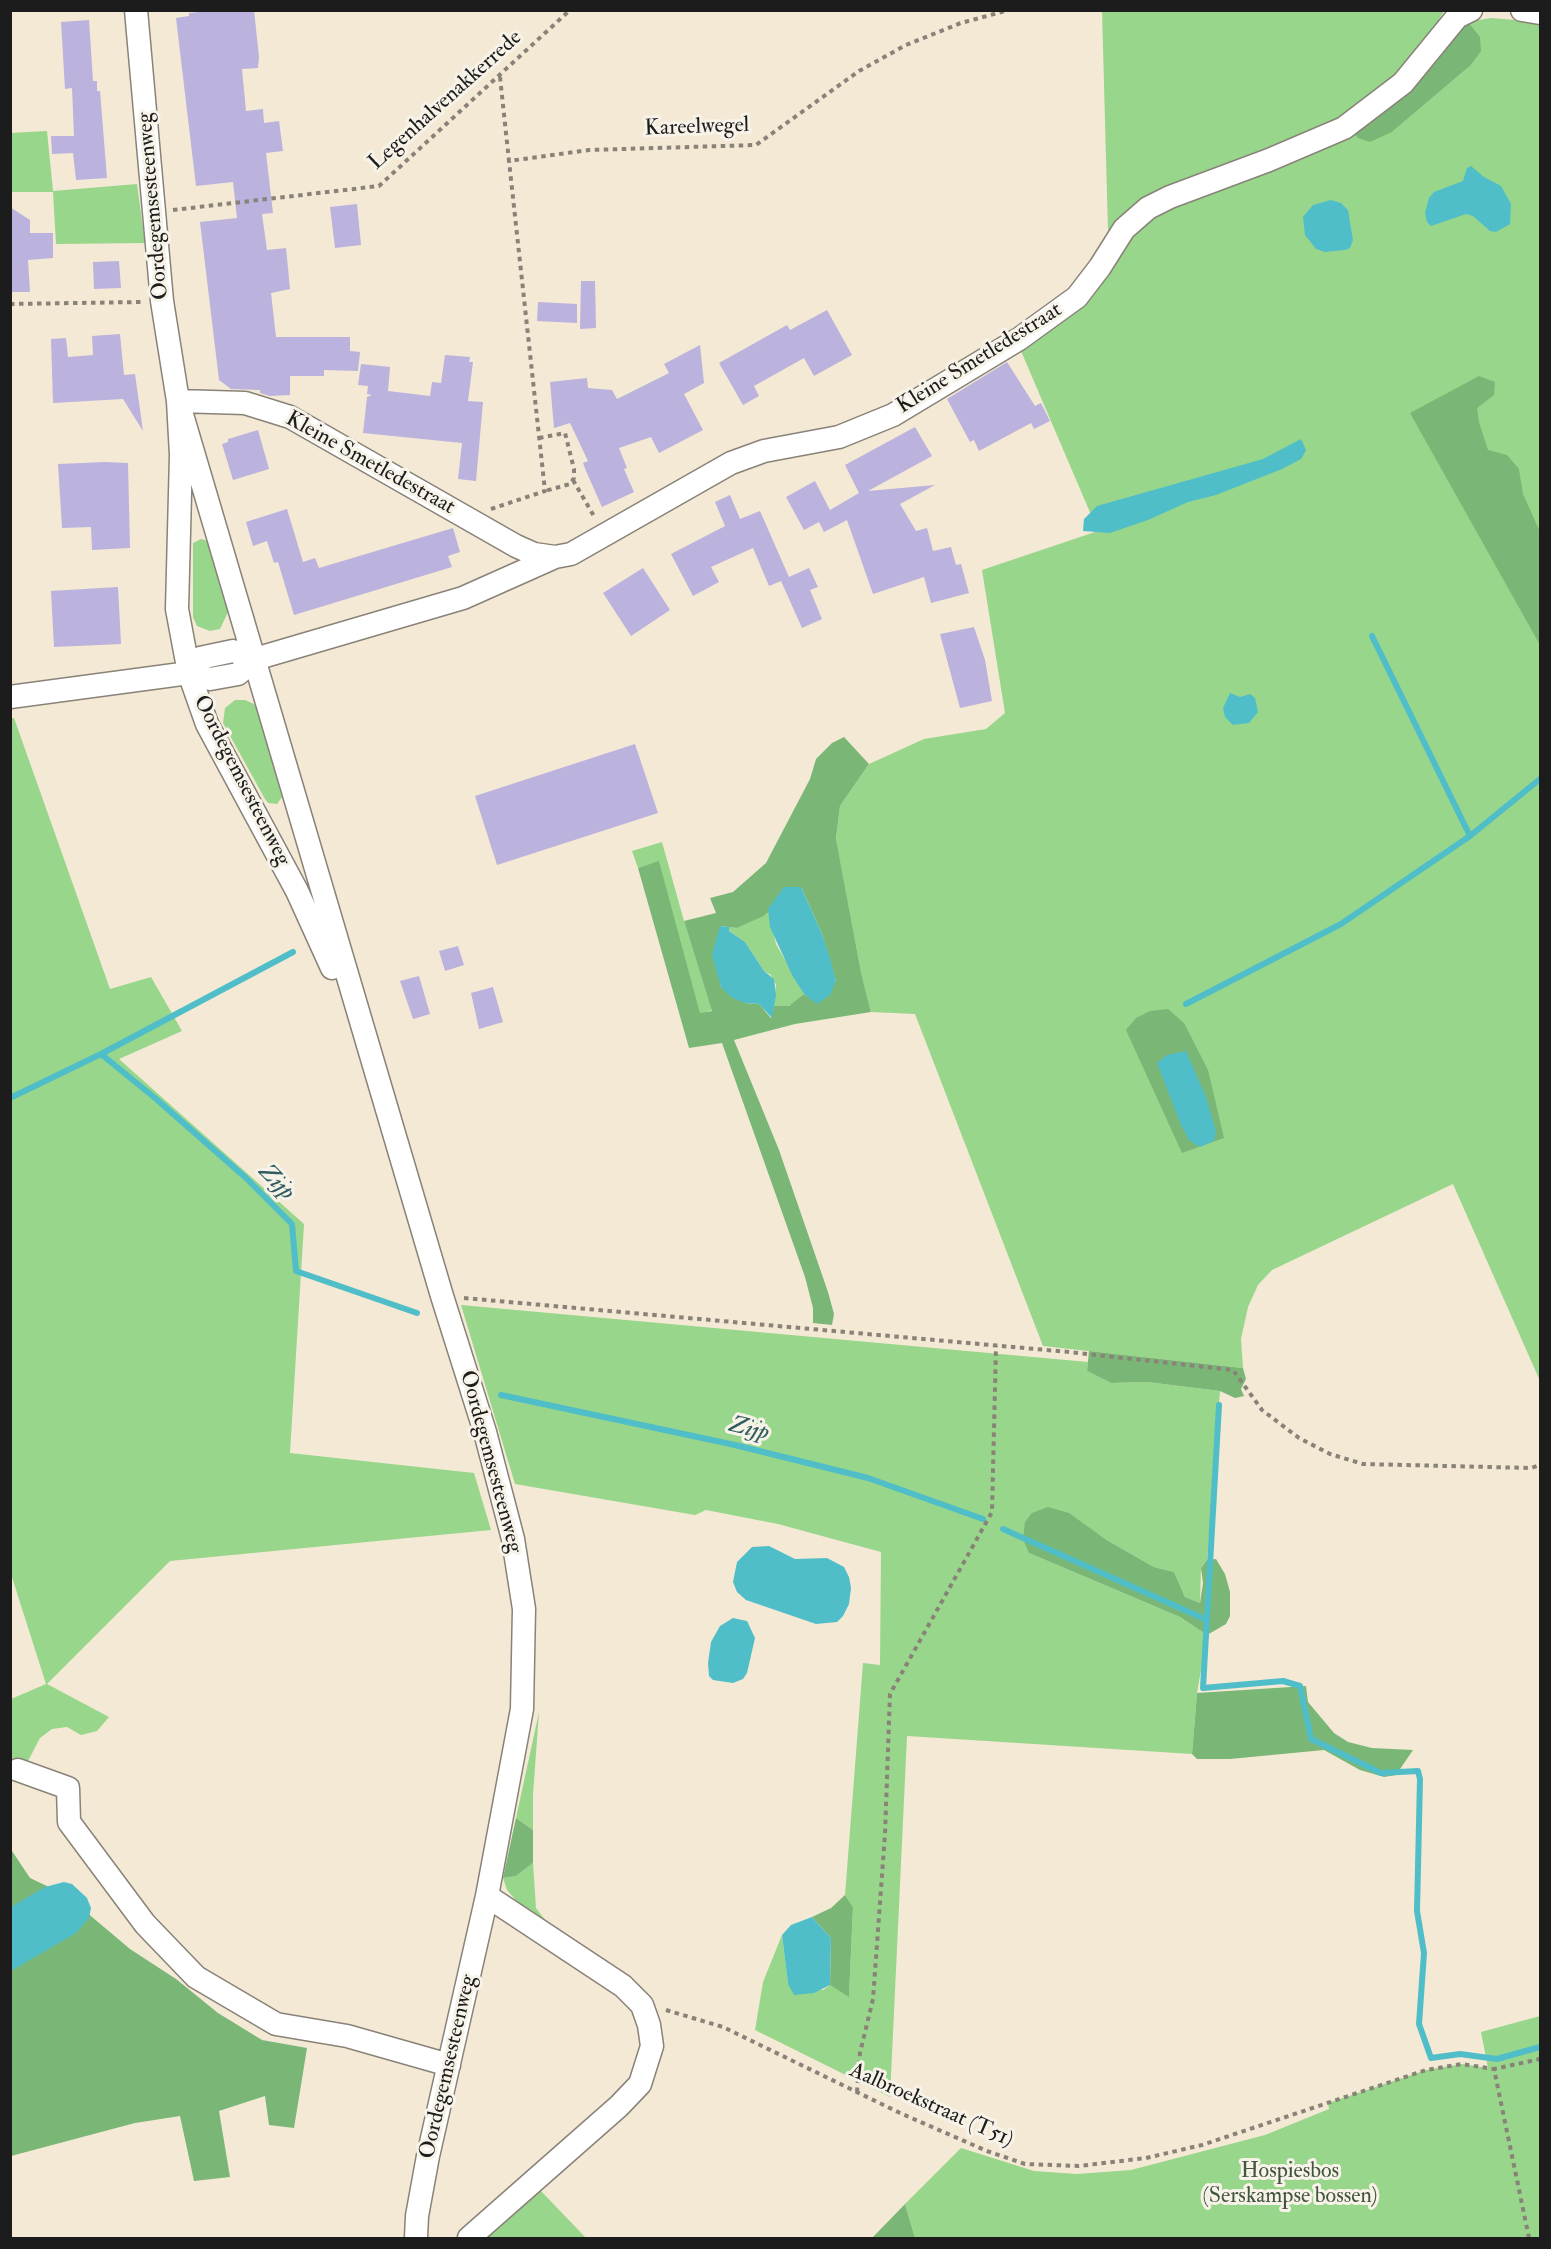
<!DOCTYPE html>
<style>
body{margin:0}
#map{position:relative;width:1551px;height:2249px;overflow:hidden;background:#f4e9d5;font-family:"IM FELL Double Pica",serif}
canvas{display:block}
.frame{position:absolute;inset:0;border:12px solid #1c1c1c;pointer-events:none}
</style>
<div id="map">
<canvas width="1551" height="2249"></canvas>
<div class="frame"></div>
</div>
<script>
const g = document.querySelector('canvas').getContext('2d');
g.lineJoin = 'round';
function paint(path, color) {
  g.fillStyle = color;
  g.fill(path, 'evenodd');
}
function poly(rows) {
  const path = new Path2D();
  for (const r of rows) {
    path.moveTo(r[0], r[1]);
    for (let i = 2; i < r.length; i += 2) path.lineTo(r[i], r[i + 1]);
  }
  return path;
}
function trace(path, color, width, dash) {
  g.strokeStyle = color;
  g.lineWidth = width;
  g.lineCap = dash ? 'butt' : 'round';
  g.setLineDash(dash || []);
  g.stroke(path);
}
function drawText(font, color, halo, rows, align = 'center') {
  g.font = font + ' "IM FELL Double Pica",serif';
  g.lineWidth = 6;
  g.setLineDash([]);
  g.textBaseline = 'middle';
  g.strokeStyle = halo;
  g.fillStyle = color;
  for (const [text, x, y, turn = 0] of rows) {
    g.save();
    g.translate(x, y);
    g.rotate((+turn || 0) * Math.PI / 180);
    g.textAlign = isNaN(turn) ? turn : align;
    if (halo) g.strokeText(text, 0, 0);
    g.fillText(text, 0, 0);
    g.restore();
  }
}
paint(poly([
 [1102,11,1444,11,1415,59,1355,113,1314,132,1158,192,1132,207,1108,231],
 [1491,18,1540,22,1540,1381,1453,1184,1272,1270,1258,1285,1248,1307,1241,1339,1243,1368,1043,1346,915,1014,871,1012,861,972,836,840,840,806,869,764,924,739,986,729,1005,713,982,570,1098,531,1021,351,1079,308,1096,291,1127,241,1159,214,1351,130,1392,132,1470,66,1468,22],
 [47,131,53,191,137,184,145,243,56,244,53,192,11,192,11,133],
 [201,539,208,541,230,608,220,629,210,631,197,626,193,617,193,543],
 [235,700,245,700,254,704,258,711,282,797,277,804,268,803,265,799,223,723,225,708],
 [10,718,14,718,110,989,151,977,182,1031,119,1059,304,1224,290,1453,474,1473,491,1530,170,1561,47,1684,109,1717,97,1731,81,1735,67,1727,52,1729,40,1738,26,1765,11,1759,11,1699,46,1684,10,1571],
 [662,842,684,921,712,1010,700,1014,659,862,638,868,632,851],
 [768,909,776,944,804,994,794,1004,785,1007,774,1006,776,985,771,975,764,971,745,942,729,931,729,927,737,928,762,917],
 [461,1305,1088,1362,1087,1371,1111,1383,1147,1382,1220,1391,1207,1560,1201,1568,1200,1603,1185,1597,1174,1572,1154,1567,1105,1539,1029,1553,1180,1617,1207,1635,1197,1693,1192,1754,907,1736,890,2097,755,2030,763,1982,782,1935,788,1984,823,1990,830,1985,849,1996,853,1907,845,1895,863,1663,880,1665,881,1552,778,1524,706,1510,695,1515,515,1484],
 [539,1712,533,1795,533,1830,516,1818],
 [533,1863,536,1908,549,1925,526,1912,507,1890,503,1878,516,1876],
 [1540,2016,1540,2238,915,2238,905,2204,961,2148,1034,2171,1077,2174,1131,2170,1265,2135,1329,2109,1328,2103,1426,2070,1462,2064,1488,2068,1481,2032],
 [540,2190,586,2238,487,2238,485,2237]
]), '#98d68b');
paint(poly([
 [1468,22,1480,37,1481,51,1470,66,1392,132,1370,142,1358,138,1351,130,1458,29],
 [1479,376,1495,382,1494,395,1477,408,1479,422,1488,450,1507,455,1519,469,1523,494,1540,532,1540,645,1410,413],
 [844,737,869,764,840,806,836,839,861,972,871,1012,795,1024,734,1040,779,1150,828,1292,834,1314,832,1325,813,1323,813,1308,805,1277,722,1043,689,1048,638,868,659,861,700,1013,712,1011,684,921,716,913,710,898,733,892,766,863,810,779,816,759,832,743],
 [801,887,822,934,836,981,817,1003,804,994,789,1006,774,1006,771,1018,759,1004,745,1003,721,987,719,976,720,926,737,928,762,917],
 [1168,1009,1184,1023,1208,1070,1224,1138,1182,1153,1126,1030,1136,1018,1150,1011],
 [1089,1351,1243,1368,1246,1379,1241,1389,1244,1396,1235,1398,1220,1391,1147,1382,1111,1383,1087,1371],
 [1048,1507,1069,1513,1105,1539,1154,1567,1174,1572,1185,1597,1200,1603,1203,1583,1201,1568,1207,1560,1216,1559,1225,1574,1230,1592,1230,1616,1226,1624,1207,1635,1180,1617,1029,1553,1023,1539,1025,1522,1032,1513],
 [1306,1686,1308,1702,1334,1733,1348,1742,1372,1748,1413,1750,1396,1775,1384,1777,1360,1770,1324,1750,1230,1759,1197,1759,1192,1754,1197,1693],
 [516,1818,533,1830,533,1863,516,1876,503,1878],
 [10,1848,30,1878,66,1895,130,1949,176,1979,218,2013,262,2040,307,2048,294,2128,269,2125,265,2096,219,2111,230,2177,194,2181,180,2116,135,2123,11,2156],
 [845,1895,853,1907,849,1997,830,1985,831,1938,812,1917,831,1908],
 [905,2204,915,2238,872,2238]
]), '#7ab777');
paint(poly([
 [1471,166,1484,177,1501,186,1511,204,1510,224,1496,232,1490,231,1473,216,1466,214,1431,226,1427,222,1425,213,1429,198,1434,192,1463,181,1467,168],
 [1331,200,1341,203,1348,210,1353,240,1350,248,1345,250,1325,252,1316,249,1305,235,1303,217,1313,205],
 [1301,439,1306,450,1304,454,1301,459,1282,469,1216,495,1188,502,1148,520,1110,533,1083,531,1084,519,1097,506,1263,459],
 [1230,693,1240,697,1250,694,1255,698,1258,712,1249,723,1233,725,1225,717,1223,708],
 [784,887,801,887,822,934,830,958,836,981,830,995,817,1004,804,994,792,975,770,927,768,909],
 [720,926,729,927,729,931,745,942,764,971,774,979,776,995,772,1018,759,1004,745,1003,731,997,721,987,712,955],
 [1186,1051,1206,1097,1216,1131,1214,1141,1200,1147,1189,1140,1181,1125,1157,1063,1167,1055],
 [769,1546,795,1559,827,1558,844,1567,849,1577,851,1588,849,1604,843,1616,837,1622,816,1624,746,1600,737,1592,733,1582,737,1562,752,1547],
 [733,1618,747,1621,755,1638,747,1673,743,1679,733,1683,713,1680,709,1676,708,1663,711,1642,720,1626],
 [64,1882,72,1884,87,1898,91,1908,89,1918,76,1933,11,1971,11,1907,45,1887],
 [812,1917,831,1938,830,1985,814,1993,794,1995,788,1984,782,1935,791,1925]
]), '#50bec8');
trace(poly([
 [1372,636,1470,836],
 [1186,1004,1341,924,1470,836,1540,779],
 [101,1054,155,1098,246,1178,292,1224,296,1271,417,1313],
 [10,1098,101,1054,293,952],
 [501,1395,735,1445,868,1478,983,1519],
 [1219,1405,1203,1688,1283,1681,1300,1686,1311,1739,1381,1773,1418,1771,1420,1779,1417,1911,1424,1953,1419,2024,1431,2058,1460,2054,1497,2059,1540,2047],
 [1003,1529,1207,1620]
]), '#50bec8', 6);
paint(poly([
 [218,10,254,10,259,57,258,68,242,69,246,111,263,109,264,123,279,121,283,151,266,153,273,213,262,214,267,250,286,248,288,268,290,289,271,293,276,337,350,337,350,351,360,352,358,371,324,370,324,376,290,376,290,395,270,396,260,393,260,390,231,389,219,380,200,222,237,218,233,182,196,186,176,18,189,16,189,13],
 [89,20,93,81,97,81,97,91,100,91,107,178,76,180,73,153,52,154,51,136,74,136,72,88,65,89,61,22],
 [357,204,361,245,335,248,330,207],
 [10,207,30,220,30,233,53,233,53,258,28,260,30,292,10,292],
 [119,261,121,288,94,289,93,262],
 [581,281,595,281,596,328,580,329],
 [538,302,577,304,577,323,537,321],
 [827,310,852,355,814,376,804,358,754,386,759,396,743,405,719,363,787,325,790,330],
 [120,334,124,375,135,374,143,431,123,399,53,403,51,339,66,338,68,357,93,355,92,336],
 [700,345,704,383,684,394,703,430,659,453,651,437,619,448,627,468,624,469,634,492,602,507,586,471,583,463,588,461,570,423,554,428,550,382,587,378,588,388,612,390,617,399,669,373,664,364],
 [445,355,470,357,469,362,473,362,468,401,483,402,476,481,458,479,462,443,363,433,367,397,372,395,367,394,368,386,358,385,361,364,390,367,388,391,430,396,432,382,441,383],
 [1007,362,1035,406,1041,403,1050,421,1034,429,1031,423,979,451,974,440,970,442,947,399],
 [915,427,932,456,868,491,935,485,900,504,916,531,927,528,933,551,951,547,956,565,961,564,969,593,931,603,924,577,873,594,847,520,824,532,819,522,804,530,786,497,815,481,830,510,859,493,845,465],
 [258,430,269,469,233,480,222,444,228,442,228,439],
 [105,462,128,463,130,548,92,550,91,527,62,528,58,464],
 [730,495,740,519,760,511,789,577,809,568,818,587,810,590,822,619,802,628,781,581,769,586,753,548,711,567,719,582,693,596,671,554,725,526,715,502],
 [287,509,303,562,315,558,319,568,453,528,460,552,448,556,452,567,294,615,278,562,274,563,267,541,253,546,246,522],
 [643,568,670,610,631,636,603,593],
 [118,587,121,644,54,647,51,591],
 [974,627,985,660,992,701,960,708,940,634],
 [635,744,658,813,497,865,475,796],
 [458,946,464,965,445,971,439,951],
 [419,976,430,1014,413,1019,400,981],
 [493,987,503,1022,479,1029,471,993]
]), '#bbb2de');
const minor = poly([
 [136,10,162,301,178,401,181,455,177,609,189,673,207,724,297,891,332,968],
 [1522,10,1540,13],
 [178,401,442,1296,485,1432,513,1539,524,1609,522,1709,487,1896,428,2156,417,2216,416,2238],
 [178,401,245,403,290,417,516,546,534,554,555,557,571,554,731,463,764,451,839,437,893,415,1019,339,1077,297,1100,267,1124,229,1148,208,1170,197,1269,160,1344,128,1403,83,1457,17,1471,10],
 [189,673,200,658,233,651,255,659],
 [10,697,189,673,210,679,238,674,255,659,463,598,555,557],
 [18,1770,68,1788,69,1822,145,1924,196,1977,276,2024,347,2036,449,2065],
 [469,2238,619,2106,640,2084,652,2046,649,2025,642,2005,623,1986,487,1896]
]);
trace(minor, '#888278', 25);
trace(poly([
 [500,77,509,161,589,150,756,145,859,71,906,45,961,23,1009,10],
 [173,210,379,186,570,10],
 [10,304,141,302],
 [539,438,565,433,574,469,574,478,570,484,545,491],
 [573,480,595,518],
 [491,509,545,491,509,161],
 [464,1298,1069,1352,1233,1370,1262,1410,1299,1438,1330,1454,1363,1464,1531,1468,1540,1465],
 [666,2010,723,2027,900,2113,987,2151,1025,2164,1079,2166,1146,2158,1202,2145,1426,2070,1462,2064,1500,2070],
 [857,2092,860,2053,873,1999,885,1834,890,1694,992,1512,996,1346],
 [1529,2238,1494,2069,1540,2059]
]), '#888278', 4, [4.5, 4.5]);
trace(minor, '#fff', 22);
drawText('22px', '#1c1c1c', '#f7f3e8', [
 ["Legenhalvenakkerrede",446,101,-42],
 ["Kareelwegel",697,128,-2],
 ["Oordegemsesteenweg",154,206,-95],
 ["Kleine Smetledestraat",980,359,-32],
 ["Kleine Smetledestraat",370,464,29],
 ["Oordegemsesteenweg",241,781,63],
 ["Oordegemsesteenweg",490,1462,75],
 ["Oordegemsesteenweg",449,2067,-77],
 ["Aalbroekstraat (T51)",931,2106,24]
]);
drawText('22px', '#41543d', '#f7f3e8', [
 ["Hospiesbos",1290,2172],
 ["(Serskampse bossen)",1290,2197]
]);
drawText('italic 24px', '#315d61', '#f7f3e8', [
 ["Zijp",276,1183,45],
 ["Zijp",749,1430,13]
]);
</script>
